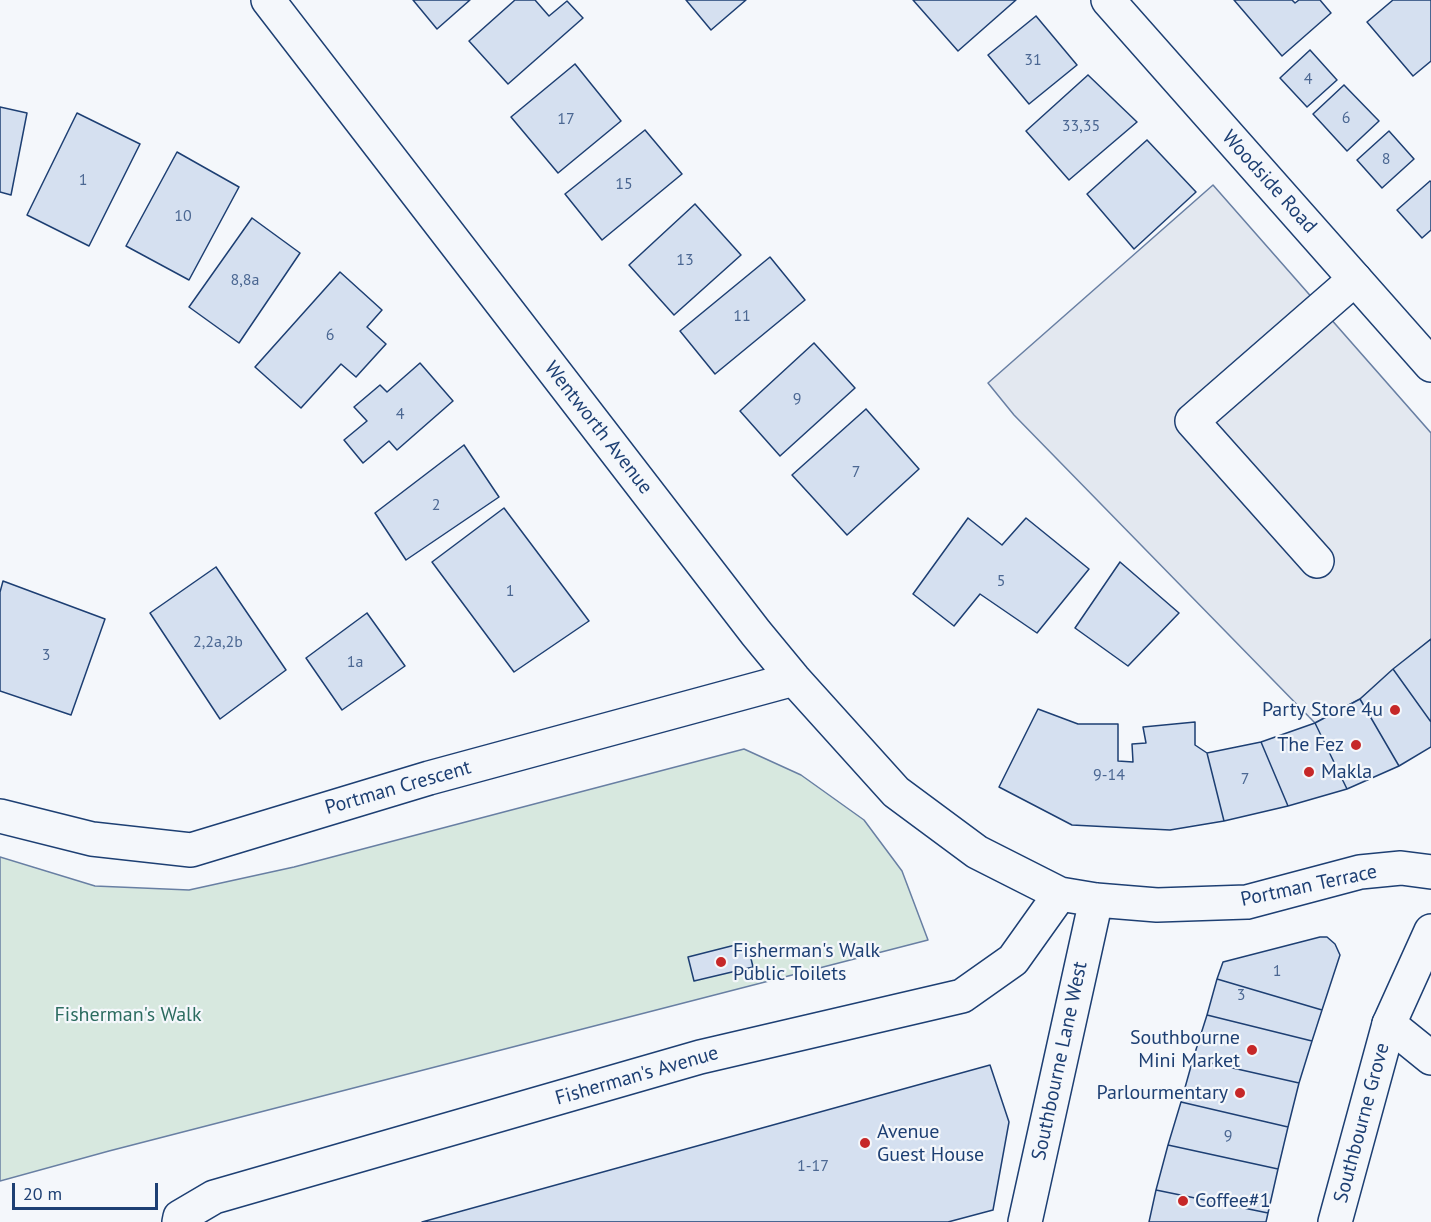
<!DOCTYPE html>
<style>
body{margin:0}
#map{position:relative;width:1431px;height:1222px;overflow:hidden;background:#f4f7fb;font-family:"PT Sans",sans-serif}
canvas{display:block}
.scale{position:absolute;left:12px;top:1183px;width:146px;height:27px;box-sizing:border-box;border:3px solid #1d3f73;border-top:0;padding-left:8px;font-size:18px;line-height:21px;white-space:nowrap;color:#1d3f73;-webkit-text-stroke:4px #f4f7fb;paint-order:stroke}
</style>
<div id="map">
<canvas width="1431" height="1222"></canvas>
<div class="scale">20 m</div>
</div>
<script>
const g = document.querySelector('canvas').getContext('2d');
g.lineJoin = 'round';
function paint(path, color) {
  g.fillStyle = color;
  g.fill(path, 'evenodd');
}
function poly(rows) {
  const path = new Path2D();
  for (const r of rows) {
    path.moveTo(r[0], r[1]);
    for (let i = 2; i < r.length; i += 2) path.lineTo(r[i], r[i + 1]);
  }
  return path;
}
function trace(path, color, width, dash) {
  g.strokeStyle = color;
  g.lineWidth = width;
  g.lineCap = dash ? 'butt' : 'round';
  g.setLineDash(dash || []);
  g.stroke(path);
}
function drawText(font, color, halo, rows, align = 'center') {
  g.font = font + ' "PT Sans",sans-serif';
  g.lineWidth = 4.5;
  g.setLineDash([]);
  g.textBaseline = 'middle';
  g.strokeStyle = halo;
  g.fillStyle = color;
  for (const [text, x, y, turn = 0] of rows) {
    g.save();
    g.translate(x, y);
    g.rotate((+turn || 0) * Math.PI / 180);
    g.textAlign = isNaN(turn) ? turn : align;
    if (halo) g.strokeText(text, 0, 0);
    g.fillText(text, 0, 0);
    g.restore();
  }
}
const green = poly([
 [744,749,801,775,864,820,902,871,928,940,109,1151,0,1181,0,857,95,886,189,890,294,867,744,749]
]);
paint(green, '#d7e8df');
trace(green, '#687fa3', 1.5);
const parking = poly([
 [1213,185,1431,433,1431,639,1360,699,1315,723,1014,415,988,383,1213,185]
]);
paint(parking, '#e3e8f0');
trace(parking, '#687fa3', 1.5);
const building = poly([
 [413,0,470,0,437,29,413,0],
 [515,0,535,0,549,16,567,1,583,18,508,84,469,41,515,0],
 [686,0,746,0,711,30,686,0],
 [913,0,1016,0,958,51,913,0],
 [1234,0,1292,0,1295,3,1299,0,1320,0,1331,13,1282,56,1234,0],
 [1393,0,1431,0,1431,61,1413,76,1367,22,1393,0],
 [1036,16,1077,65,1029,104,988,55,1036,16],
 [1310,50,1337,80,1307,107,1280,78,1310,50],
 [575,64,621,121,558,173,511,117,575,64],
 [1088,75,1137,122,1069,180,1026,131,1088,75],
 [1344,85,1379,121,1347,151,1313,114,1344,85],
 [0,107,27,113,11,195,0,192,0,107],
 [77,113,140,144,89,246,27,215,77,113],
 [645,130,682,174,602,240,565,194,645,130],
 [1389,131,1414,159,1382,188,1357,160,1389,131],
 [1147,140,1196,192,1134,249,1087,194,1147,140],
 [177,152,239,187,189,280,126,246,177,152],
 [1430,181,1431,182,1431,230,1422,238,1397,210,1430,181],
 [695,204,741,255,674,315,629,265,695,204],
 [252,218,300,253,239,343,189,307,252,218],
 [770,257,805,300,715,374,680,331,770,257],
 [340,272,382,310,367,327,386,344,356,377,341,364,301,408,255,367,340,272],
 [814,343,855,388,780,456,740,411,814,343],
 [420,363,453,401,397,450,389,441,363,463,344,440,367,421,354,407,380,385,387,392,420,363],
 [866,409,919,469,847,535,792,475,866,409],
 [464,445,499,497,406,560,375,513,464,445],
 [504,508,589,621,514,672,432,562,504,508],
 [968,518,1002,545,1026,518,1089,569,1037,633,980,594,954,626,913,594,968,518],
 [1120,562,1179,613,1128,666,1075,628,1120,562],
 [216,567,286,670,220,719,150,613,216,567],
 [3,581,105,619,71,715,0,691,0,592,3,581],
 [367,613,405,666,342,710,306,658,367,613],
 [1431,639,1431,722,1393,669,1431,639],
 [1393,669,1431,722,1431,747,1399,766,1360,699,1393,669],
 [1360,699,1399,766,1347,789,1315,723,1360,699],
 [1038,709,1078,724,1118,724,1118,761,1133,762,1132,744,1146,743,1143,727,1195,722,1195,745,1207,753,1224,821,1170,830,1072,825,999,787,1038,709],
 [1315,723,1347,789,1288,806,1261,742,1315,723],
 [1261,742,1288,806,1224,821,1207,753,1261,742],
 [1320,937,1327,937,1335,944,1340,955,1322,1010,1217,979,1223,962,1320,937],
 [747,942,753,967,694,981,688,957,747,942],
 [1217,979,1322,1010,1312,1041,1207,1015,1217,979],
 [1207,1015,1312,1041,1299,1083,1193,1059,1207,1015],
 [1193,1059,1299,1083,1288,1127,1181,1102,1193,1059],
 [990,1065,1009,1122,993,1210,948,1222,422,1222,990,1065],
 [1181,1102,1288,1127,1278,1169,1168,1145,1181,1102],
 [1168,1145,1278,1169,1268,1213,1156,1190,1168,1145],
 [1156,1190,1268,1213,1266,1222,1149,1222,1156,1190]
]);
paint(building, '#d5e0f0');
trace(building, '#1d3f73', 1.5);
const minor = poly([
 [268,0,756,633,794,679,896,792,977,852,1060,894,1096,900,1157,905,1247,902,1360,872,1401,868,1431,872],
 [1317,561,1192,421,1355,279],
 [0,816,92,839,191,850,429,778,794,679],
 [1389,1024,1431,1058],
 [179,1222,180,1217,214,1197,700,1057,962,996,1013,960,1060,894],
 [1025,1222,1096,900]
]);
const major = poly([
 [1108,0,1431,365],
 [1335,1222,1389,1024,1431,931]
]);
trace(minor, '#1d3f73', 36);
trace(major, '#1d3f73', 36);
trace(minor, '#f4f7fb', 33);
trace(major, '#f4f7fb', 33);
for (const [x, y, r, color] of [
 [1395,710,6,"#c62828"],
 [1356,745,6,"#c62828"],
 [1309,772,6,"#c62828"],
 [721,962,6,"#c62828"],
 [1252,1050,6,"#c62828"],
 [1240,1093,6,"#c62828"],
 [865,1143,6,"#c62828"],
 [1183,1201,6,"#c62828"]
]) {
  const dot = new Path2D();
  dot.arc(x, y, r, 0, 2 * Math.PI);
  g.fillStyle = color;
  g.fill(dot);
  trace(dot, '#f4f7fb', 2);
}
drawText('16px', '#4b6792', null, [
 ["31",1033,60],
 ["4",1308,79],
 ["6",1346,118],
 ["17",566,119],
 ["33,35",1081,126],
 ["8",1386,159],
 ["1",83,180],
 ["15",624,184],
 ["10",183,216],
 ["13",685,260],
 ["8,8a",245,280],
 ["11",742,316],
 ["6",330,335],
 ["9",797,399],
 ["4",400,414],
 ["7",856,472],
 ["2",436,505],
 ["5",1001,581],
 ["1",510,591],
 ["2,2a,2b",218,642],
 ["3",46,655],
 ["1a",355,662],
 ["9-14",1109,775],
 ["7",1245,779],
 ["1",1277,971],
 ["3",1241,995],
 ["9",1228,1136],
 ["1-17",813,1166]
]);
drawText('20px', '#1d3f73', '#f4f7fb', [
 ["Woodside Road",1269,182,48],
 ["Wentworth Avenue",598,428,52],
 ["Portman Crescent",398,788,-16],
 ["Portman Terrace",1309,886,-12],
 ["Southbourne Lane West",1060,1061,-78],
 ["Fisherman's Avenue",637,1076,-16],
 ["Southbourne Grove",1362,1123,-75]
]);
drawText('20px', '#1d3f73', '#f4f7fb', [
 ["Party Store 4u",1383,710],
 ["The Fez",1344,745],
 ["Makla",1321,772,"left"],
 ["Fisherman's Walk",733,951,"left"],
 ["Public Toilets",733,974,"left"],
 ["Southbourne",1240,1038],
 ["Mini Market",1240,1061],
 ["Parlourmentary",1228,1093],
 ["Avenue",877,1132,"left"],
 ["Guest House",877,1155,"left"],
 ["Coffee#1",1195,1201,"left"]
], 'right');
drawText('20px', '#2c6c60', '#f4f7fb', [
 ["Fisherman's Walk",128,1015]
]);
</script>
